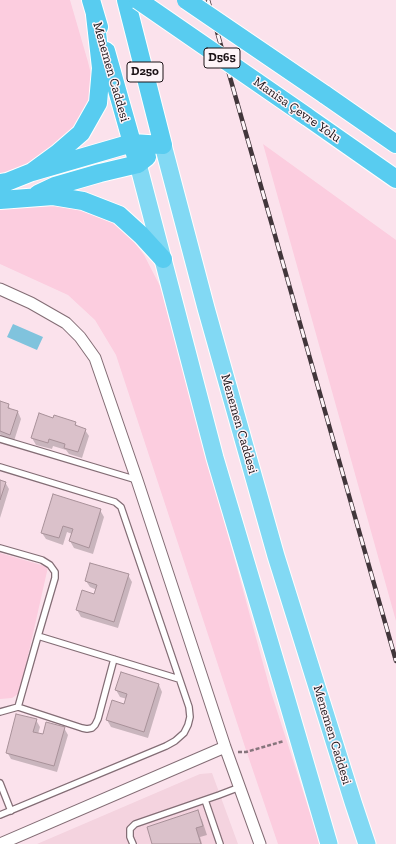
<!DOCTYPE html>
<meta charset="utf-8">
<style>
body{margin:0}
canvas{display:block;background:#fbe2ec}
</style>
<canvas width="396" height="844"></canvas>
<script>
const g = document.querySelector('canvas').getContext('2d');
g.lineJoin = 'round';
function paint(path, color) {
  g.fillStyle = color;
  g.fill(path, 'evenodd');
}
function poly(rows) {
  const path = new Path2D();
  for (const r of rows) {
    path.moveTo(r[0], r[1]);
    for (let i = 2; i < r.length; i += 2) path.lineTo(r[i], r[i + 1]);
  }
  return path;
}
function trace(path, color, width, dash) {
  g.strokeStyle = color;
  g.lineWidth = width;
  g.lineCap = dash ? 'butt' : 'round';
  g.setLineDash(dash || []);
  g.stroke(path);
}
function drawText(font, color, halo, rows, align = 'center') {
  g.font = font + ' "Zilla Slab",serif';
  g.lineWidth = 3;
  g.setLineDash([]);
  g.textBaseline = 'middle';
  g.strokeStyle = halo;
  g.fillStyle = color;
  for (const [text, x, y, turn = 0] of rows) {
    g.save();
    g.translate(x, y);
    g.rotate((+turn || 0) * Math.PI / 180);
    g.textAlign = isNaN(turn) ? turn : align;
    if (halo) g.strokeText(text, 0, 0);
    g.fillText(text, 0, 0);
    g.restore();
  }
}
paint(poly([
 [212,773,238,844,37,844,200,774]
]), '#f4d3df');
paint(poly([
 [0,0,70,0,88,62,98,103,81,133,0,183],
 [263,144,396,240,396,621],
 [75,203,117,224,132,239,144,255,160,286,270,689,320,844,278,844,245,747,116,355,95,320,68,295,0,264,0,209,14,207],
 [0,553,48,567,21,687,18,694,12,698,0,699]
]), '#fccddf');
paint(poly([
 [13,324,43,337,37,350,7,337]
]), '#80c3dd');
paint(poly([
 [0,402,8,405,11,410,18,412,21,419,14,441,1,436,0,434],
 [54,419,75,422,78,428,85,430,89,436,82,458,69,454,66,450,53,446,52,449,36,445,32,438],
 [0,481,5,482,9,489,0,518],
 [100,510,104,517,93,554,74,548,70,541,72,534,67,532,63,545,46,539,42,533],
 [128,575,132,582,118,628,81,617,77,610,95,595,97,590,90,587,86,581],
 [159,685,162,692,148,738,111,727,107,720,125,705,127,699,120,697,116,690],
 [36,720,40,727,38,734,43,736,64,728,68,735,57,772,11,759,7,752],
 [197,811,202,820,207,835,200,837,202,844,153,844]
]), '#0003');
const building = poly([
 [0,401,9,404,8,408,18,411,10,435,0,431,0,401],
 [39,413,53,418,54,415,76,422,75,425,86,429,78,452,64,448,65,444,49,439,48,443,31,438,39,413],
 [0,480,6,482,0,500,0,480],
 [53,494,101,509,89,548,69,541,73,529,63,526,59,538,41,533,53,494],
 [90,563,129,574,114,622,76,610,82,590,94,594,97,585,85,581,90,563],
 [121,672,159,684,144,732,106,720,112,700,124,704,127,694,115,690,121,672],
 [16,714,37,719,33,732,43,734,46,722,65,727,54,766,6,753,16,714],
 [198,810,203,826,196,828,201,844,152,844,147,827,198,810]
]);
paint(building, '#dac1ca');
trace(building, '#a89199', 1);
const service = poly([
 [0,439,137,480],
 [0,467,115,502,121,507,189,707,190,717,188,725,184,733,175,741,166,746,0,815],
 [0,548,42,560,50,565,55,572,55,578,38,636,18,707],
 [38,636,179,679],
 [0,712,18,707,82,728,87,729,92,728,95,725,98,719,114,659],
 [0,783,11,811],
 [205,800,220,844],
 [133,844,130,837,130,829,135,824,219,795,240,787]
]);
const minor = poly([
 [0,289,31,303,66,323,80,337,95,358,137,480,225,747,260,844],
 [0,844,225,747]
]);
const primary = poly([
 [163,145,206,308,276,556,353,802,367,844],
 [138,164,215,458,284,690,329,844]
]);
const trunk = poly([
 [91,0,99,27],
 [126,0,163,145],
 [106,51,138,164],
 [324,94,396,144],
 [306,116,396,179],
 [32,172,58,153,81,133,98,103,101,68,95,15],
 [0,183,7,182,32,172,132,143,163,145],
 [38,194,55,186,100,173,138,164,147,157],
 [0,200,53,196,83,201,119,215,141,235,163,259]
]);
trace(service, '#836d75', 8);
trace(minor, '#836d75', 13);
trace(primary, '#fff', 19);
trace(trunk, '#fff', 20);
trace(poly([
 [238,752,246,752,284,741]
]), '#86757c', 2.5, [4, 2]);
trace(service, '#fff', 5.5);
trace(minor, '#fff', 11);
trace(primary, '#82d9f4', 17);
trace(trunk, '#58ccf0', 18);
const rail = poly([
 [208,0,396,661]
]);
trace(rail, '#42363b', 4.5);
trace(rail, '#fef4f8', 3, [9]);
const trunkBridge = poly([
 [138,0,306,116],
 [186,0,324,94]
]);
trace(trunkBridge, '#fff', 20, []);
trace(trunkBridge, '#58ccf0', 18);
for (const [x, y, w] of [
 [222,58,36],
 [145,72,36]
]) {
  const box = new Path2D();
  box.roundRect(x - w / 2, y - 10, w, 20, 3);
  g.fillStyle = '#fef4f8';
  g.fill(box);
  trace(box, '#1c1317', 1);
}
drawText('bold 12px', '#1c1317', null, [
 ["D565",222,58],
 ["D250",145,72]
]);
drawText('13px', '#1c1317', '#fef4f8', [
 ["Menemen Caddesi",111,72,74],
 ["Manisa Çevre Yolu",297,110,35],
 ["Menemen Caddesi",239,424,74],
 ["Menemen Caddesi",332,735,73]
]);
</script>
